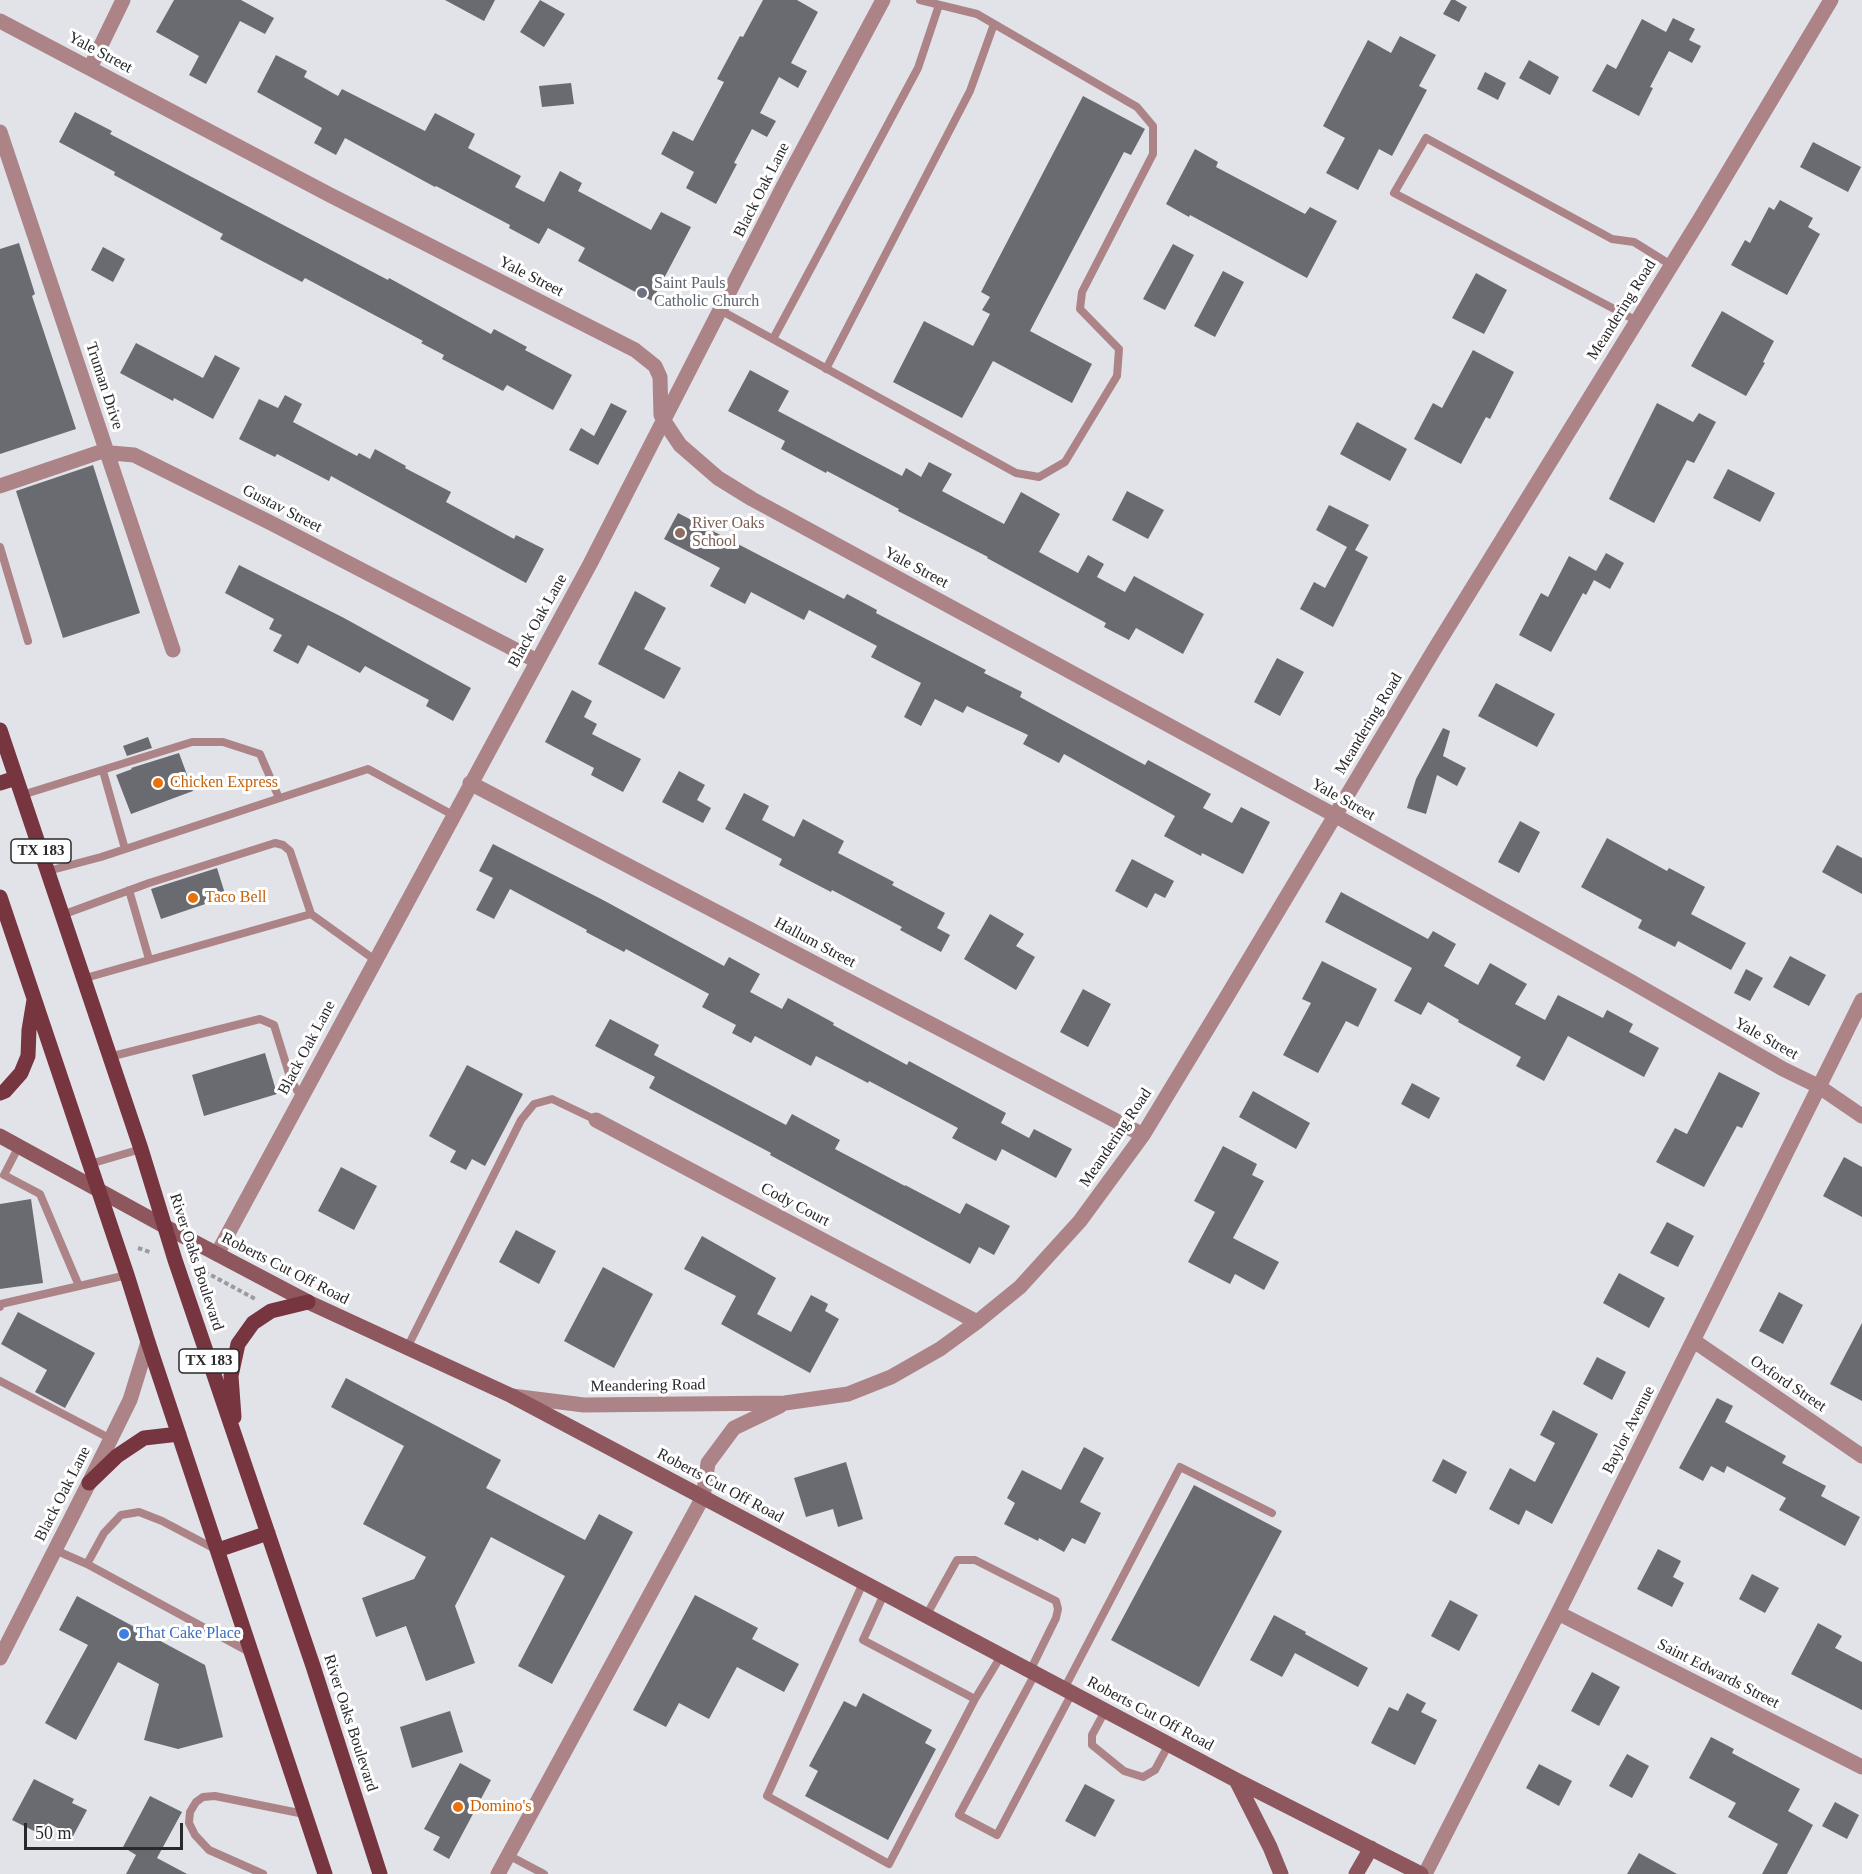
<!DOCTYPE html>
<style>
body{margin:0}
#map{position:relative;width:1862px;height:1874px;overflow:hidden;background:#e1e3e9;font-family:"Times New Roman",serif}
canvas{display:block}
.scale{position:absolute;left:24px;top:1823px;width:159px;height:27px;box-sizing:border-box;border:3px solid #29292c;border-top:0;padding-left:8px;font-size:18px;line-height:21px;white-space:nowrap;color:#29292c;-webkit-text-stroke:4px #fff;paint-order:stroke}
</style>
<div id="map">
<canvas width="1862" height="1874"></canvas>
<div class="scale">50 m</div>
</div>
<script>
const g = document.querySelector('canvas').getContext('2d');
g.lineJoin = 'round';
function paint(path, color) {
  g.fillStyle = color;
  g.fill(path, 'evenodd');
}
function poly(rows) {
  const path = new Path2D();
  for (const r of rows) {
    path.moveTo(r[0], r[1]);
    for (let i = 2; i < r.length; i += 2) path.lineTo(r[i], r[i + 1]);
  }
  return path;
}
function trace(path, color, width, dash) {
  g.strokeStyle = color;
  g.lineWidth = width;
  g.lineCap = dash ? 'butt' : 'round';
  g.setLineDash(dash || []);
  g.stroke(path);
}
function drawText(font, color, halo, rows, align = 'center') {
  g.font = font + ' "Times New Roman",serif';
  g.lineWidth = 6;
  g.setLineDash([]);
  g.textBaseline = 'middle';
  g.strokeStyle = halo;
  g.fillStyle = color;
  for (const [text, x, y, turn = 0] of rows) {
    g.save();
    g.translate(x, y);
    g.rotate((+turn || 0) * Math.PI / 180);
    g.textAlign = isNaN(turn) ? turn : align;
    if (halo) g.strokeText(text, 0, 0);
    g.fillText(text, 0, 0);
    g.restore();
  }
}
paint(poly([
 [174,0,241,0,274,18,265,34,240,21,206,84,189,75,199,56,156,32],
 [445,0,495,0,484,21],
 [540,0,565,14,544,47,520,32],
 [763,0,797,0,818,12,791,63,807,71,798,88,779,77,760,113,776,121,767,137,752,129,734,163,737,164,716,204,686,188,694,172,661,154,673,131,693,141,724,82,717,79,740,36,743,37],
 [1451,0,1455,0,1467,7,1459,22,1443,14],
 [1673,18,1695,29,1689,40,1701,46,1692,63,1669,51,1650,87,1653,88,1639,116,1592,91,1607,64,1616,69,1642,19,1666,32],
 [1400,36,1436,55,1419,86,1427,90,1392,156,1379,149,1358,190,1326,173,1345,138,1323,126,1368,40,1391,53],
 [276,55,307,71,304,77,338,96,342,89,425,131,435,113,475,134,468,148,521,176,515,187,544,202,560,171,582,183,578,191,651,230,661,212,691,227,652,301,578,261,585,248,548,228,539,244,509,228,510,225,436,186,435,187,345,138,336,155,314,143,322,128,257,92],
 [1529,60,1559,77,1550,95,1519,78],
 [1485,72,1506,83,1498,100,1477,89],
 [571,83,574,104,542,107,539,86],
 [1083,96,1145,129,1131,155,1124,152,1030,331,1092,364,1072,403,993,361,962,418,893,382,924,321,973,346,990,314,982,310,990,297,981,292],
 [75,112,112,131,110,134,388,280,389,278,491,334,494,329,527,347,525,350,572,375,553,410,507,385,503,391,442,359,444,355,421,343,423,341,305,278,302,282,220,239,223,234,114,175,115,172,59,142],
 [1813,142,1861,167,1848,192,1800,167],
 [1195,149,1218,162,1216,167,1305,214,1310,207,1337,221,1307,278,1190,215,1189,217,1166,204],
 [1780,200,1813,218,1808,227,1820,234,1787,295,1731,265,1745,240,1750,243,1769,207,1774,210],
 [19,243,35,294,32,296,76,429,0,454,0,249],
 [1173,244,1194,255,1165,310,1143,299],
 [103,247,125,259,113,282,91,270],
 [1223,271,1244,282,1215,337,1194,326],
 [1476,273,1507,290,1484,334,1452,318],
 [1722,311,1774,341,1763,362,1765,363,1746,396,1691,366],
 [136,343,203,378,215,355,240,368,213,419,174,398,173,401,120,373],
 [1473,350,1514,372,1490,419,1486,417,1461,464,1414,439,1433,403,1442,408],
 [750,370,789,391,778,411,902,476,906,468,921,477,929,462,952,474,942,491,1004,524,1021,492,1060,514,1039,552,1078,573,1088,555,1104,564,1097,577,1125,592,1134,576,1204,614,1183,654,1136,628,1129,640,1104,627,1106,623,987,558,988,557,898,511,899,509,827,471,826,473,781,449,785,441,728,411],
 [285,395,302,404,293,422,357,456,359,453,370,459,375,449,406,466,405,468,451,492,446,502,514,539,516,535,544,549,526,583,331,476,329,481,277,454,275,457,239,439,259,399,278,408],
 [611,403,627,411,598,465,569,450,581,428,594,436],
 [1657,403,1693,422,1699,413,1716,422,1694,463,1687,460,1654,523,1609,499],
 [1357,422,1407,449,1390,481,1340,454],
 [93,465,140,613,63,638,16,491],
 [1728,469,1775,493,1760,522,1713,498],
 [1127,491,1164,510,1148,539,1112,520],
 [1329,505,1369,525,1355,550,1368,557,1333,627,1300,609,1314,582,1325,588,1347,547,1316,530],
 [678,513,844,599,847,594,877,610,876,613,986,670,984,673,1022,692,1020,697,1145,765,1148,760,1211,794,1203,808,1232,823,1241,807,1270,822,1243,874,1202,853,1201,856,1164,836,1175,816,1064,754,1059,763,1023,744,1028,735,967,706,963,713,935,699,921,726,904,717,921,683,871,657,877,646,809,610,804,620,751,592,745,604,710,586,720,568,664,539],
 [1606,553,1624,563,1610,589,1594,580,1586,595,1583,593,1551,652,1519,635,1541,593,1548,597,1569,556,1596,571],
 [239,565,344,618,471,688,453,721,426,706,429,700,365,666,360,673,308,645,298,664,273,651,282,635,269,629,274,619,225,593],
 [635,591,666,608,644,649,681,668,664,699,598,664],
 [1277,658,1304,672,1280,716,1254,702],
 [1496,683,1555,714,1537,747,1478,716],
 [572,690,592,701,584,717,597,724,592,734,641,759,623,792,591,775,594,768,545,742],
 [1443,728,1450,731,1443,756,1466,768,1457,786,1437,775,1426,814,1407,808,1416,779],
 [148,737,152,748,127,756,123,746],
 [179,753,193,791,131,814,116,775,132,769,131,768],
 [679,771,705,785,697,800,711,808,703,823,662,802],
 [744,793,769,806,762,820,794,837,803,819,844,841,838,853,894,882,892,885,945,913,937,928,950,935,941,952,900,930,902,927,832,890,831,892,779,865,782,859,725,829],
 [1520,821,1540,832,1519,873,1498,862],
 [1607,838,1667,871,1669,868,1705,887,1691,914,1746,943,1731,970,1678,941,1675,947,1638,928,1642,920,1581,887],
 [493,844,603,900,724,966,729,957,760,974,750,992,782,1009,788,998,834,1023,833,1025,907,1065,909,1061,1006,1113,1001,1123,1029,1138,1034,1129,1072,1149,1056,1178,1002,1149,996,1161,952,1138,958,1128,869,1081,868,1083,816,1056,811,1066,755,1036,751,1043,732,1033,736,1025,702,1007,709,994,626,949,624,952,586,932,587,930,510,889,494,919,476,910,493,878,479,871],
 [1837,845,1862,858,1862,894,1822,872],
 [1132,859,1174,881,1165,898,1155,893,1147,908,1115,891],
 [217,868,226,897,161,919,151,889],
 [1341,892,1428,939,1433,931,1456,944,1444,966,1478,985,1490,963,1527,984,1515,1004,1545,1020,1558,995,1603,1018,1607,1010,1633,1024,1629,1032,1659,1048,1644,1077,1568,1036,1544,1081,1516,1066,1521,1057,1458,1022,1459,1020,1428,1002,1421,1015,1394,1001,1412,968,1325,922],
 [990,914,1024,934,1016,946,1035,957,1016,990,964,959],
 [1790,956,1826,975,1809,1006,1773,987],
 [1322,961,1377,989,1358,1027,1346,1021,1318,1073,1283,1055,1311,1003,1302,999],
 [1746,969,1763,978,1750,1001,1734,993],
 [1083,989,1111,1004,1088,1047,1060,1032],
 [610,1019,659,1045,654,1055,786,1125,792,1114,840,1140,835,1149,905,1186,905,1185,960,1214,966,1203,1010,1226,994,1255,979,1247,970,1264,770,1155,771,1153,649,1088,655,1077,595,1046],
 [265,1053,277,1094,204,1116,192,1075],
 [467,1065,523,1094,485,1166,472,1159,466,1170,450,1162,456,1151,429,1136],
 [1719,1072,1760,1093,1742,1128,1737,1126,1704,1187,1656,1162,1675,1128,1687,1134],
 [1412,1083,1440,1098,1429,1119,1401,1104],
 [1253,1091,1310,1123,1296,1149,1239,1117],
 [1223,1146,1257,1164,1252,1175,1264,1181,1233,1238,1279,1262,1264,1290,1235,1274,1230,1284,1188,1262,1215,1212,1194,1201],
 [1844,1157,1862,1167,1862,1217,1823,1196],
 [341,1167,377,1186,354,1230,318,1211],
 [31,1199,43,1283,0,1289,0,1204],
 [1667,1222,1694,1236,1678,1267,1650,1253],
 [516,1230,556,1251,539,1284,499,1262],
 [702,1236,776,1278,757,1314,791,1332,811,1295,828,1304,825,1311,839,1319,810,1373,721,1324,736,1296,684,1269],
 [603,1267,653,1294,614,1368,564,1341],
 [1619,1273,1665,1298,1649,1328,1603,1303],
 [1779,1292,1803,1305,1783,1344,1759,1331],
 [18,1312,95,1353,65,1408,35,1392,47,1370,1,1344],
 [1862,1323,1862,1401,1830,1384],
 [1597,1357,1626,1372,1612,1400,1583,1384],
 [346,1378,501,1460,486,1488,585,1540,599,1514,633,1532,552,1684,518,1666,565,1576,491,1537,455,1606,475,1663,426,1681,406,1626,376,1637,362,1598,414,1579,426,1557,363,1524,404,1446,331,1407],
 [1717,1398,1733,1406,1725,1422,1786,1456,1782,1463,1826,1486,1821,1496,1860,1517,1845,1546,1779,1510,1786,1498,1727,1466,1724,1473,1711,1466,1703,1481,1679,1468],
 [1553,1410,1598,1434,1552,1524,1526,1510,1519,1525,1489,1509,1510,1468,1535,1482,1555,1443,1540,1435],
 [1084,1447,1104,1458,1080,1502,1101,1513,1085,1544,1072,1538,1064,1552,1039,1538,1038,1541,1004,1524,1015,1503,1007,1498,1022,1470,1061,1490],
 [1443,1459,1467,1472,1456,1494,1432,1481],
 [846,1462,863,1519,838,1527,833,1509,806,1517,794,1478],
 [1194,1485,1282,1531,1199,1687,1111,1640],
 [1658,1549,1681,1561,1673,1577,1684,1583,1672,1607,1637,1589],
 [1752,1574,1779,1588,1765,1613,1739,1599],
 [695,1595,758,1628,752,1639,799,1664,784,1692,737,1667,709,1719,679,1703,666,1727,633,1710],
 [77,1596,205,1665,223,1737,178,1749,144,1740,159,1684,118,1662,76,1740,45,1723,88,1645,59,1630],
 [1450,1600,1478,1615,1459,1651,1431,1636],
 [1274,1615,1306,1632,1305,1634,1368,1668,1358,1687,1295,1653,1282,1677,1250,1660],
 [1818,1623,1842,1636,1835,1648,1862,1662,1862,1710,1791,1674],
 [1592,1672,1620,1687,1599,1726,1571,1711],
 [863,1693,932,1730,925,1743,936,1749,888,1840,805,1796,818,1771,809,1766,844,1701,856,1707],
 [1407,1693,1426,1703,1421,1712,1437,1720,1415,1765,1371,1743,1389,1707,1398,1711],
 [450,1711,463,1752,412,1768,400,1727],
 [1711,1737,1734,1749,1732,1753,1800,1789,1788,1811,1813,1825,1787,1874,1762,1874,1778,1844,1728,1817,1736,1803,1689,1778],
 [1627,1754,1649,1766,1632,1798,1609,1786],
 [460,1763,491,1780,449,1859,433,1850,440,1837,424,1829],
 [1539,1764,1572,1781,1559,1806,1526,1788],
 [34,1779,74,1799,72,1803,87,1810,73,1836,48,1823,42,1835,12,1820],
 [1085,1784,1115,1800,1095,1837,1065,1821],
 [150,1796,182,1812,157,1858,187,1874,126,1874,136,1855,123,1847],
 [1835,1802,1859,1815,1847,1839,1822,1826],
 [1639,1853,1677,1874,1627,1874]
]), '#6a6b71');
trace(poly([
 [138,1248,150,1252],
 [198,1268,257,1300]
]), '#9a9ba0', 4, [4.5, 3]);
trace(poly([
 [720,310,1016,473,1039,477,1065,462,1117,376,1119,349,1080,309,1082,292,1153,154,1153,126,1137,107,977,14,920,0],
 [1637,321,1394,193,1426,138,1612,239,1634,242,1671,265],
 [773,339,918,68,939,5],
 [826,369,970,91,994,24],
 [0,547,28,641],
 [103,771,125,849],
 [22,795,192,742,223,742,260,754,279,798],
 [48,871,101,857,368,769,453,815],
 [129,890,149,959],
 [62,915,149,883,275,843,283,845,290,851,311,914],
 [82,979,311,914,375,960],
 [109,1057,260,1019,274,1025,291,1080,301,1097],
 [19,1146,4,1175,40,1194,79,1286],
 [90,1164,141,1149],
 [0,1307,1,1304,127,1275],
 [407,1348,521,1120,534,1104,552,1099,596,1120],
 [0,1381,111,1439],
 [55,1550,87,1564],
 [217,1550,162,1521,139,1512,121,1515,104,1533,87,1564,251,1653],
 [863,1583,767,1796,889,1864,975,1699,1001,1656],
 [884,1594,863,1640,975,1699],
 [926,1616,957,1560,975,1560,1056,1601,1058,1609,1056,1618,1030,1671],
 [1035,1674,959,1815,997,1835,1072,1693],
 [1064,1689,1180,1467,1272,1513],
 [1105,1711,1092,1735,1092,1745,1124,1771,1143,1777,1155,1770,1169,1744],
 [508,1855,544,1874],
 [263,1874,209,1850,195,1835,189,1823,190,1812,196,1802,203,1797,215,1796,304,1814]
]), '#ac8488', 8);
trace(poly([
 [0,21,330,195,635,350,655,366,660,377,661,415,664,421,680,445,718,478,752,499,1336,816,1630,981,1783,1069,1818,1086,1862,1116],
 [90,68,123,0],
 [0,132,173,650],
 [0,486,100,452,134,455,269,522,537,661],
 [470,783,1143,1135],
 [596,1120,977,1322],
 [217,1254,590,564,784,185,883,0],
 [1694,1341,1862,1456],
 [512,1396,584,1405,785,1403,848,1394,891,1377,940,1349,977,1322,1020,1287,1080,1221,1143,1135,1226,998,1434,650,1700,219,1831,0],
 [1558,1613,1862,1767],
 [0,1658,89,1483,130,1400,148,1342],
 [498,1874,703,1497,708,1463,734,1428,780,1406],
 [1425,1874,1558,1613,1862,1000]
]), '#ac8488', 15);
trace(poly([
 [0,1136,164,1226,308,1302,512,1396,1236,1780,1421,1874],
 [1236,1780,1270,1847,1281,1874],
 [1356,1874,1371,1848]
]), '#8e565d', 15);
trace(poly([
 [0,730,141,1149,175,1260,313,1666,380,1874],
 [0,783,16,778],
 [0,897,127,1275,148,1342,325,1874],
 [0,1093,5,1091,21,1073,28,1056,29,1030,34,1000],
 [234,1417,231,1376,238,1344,253,1323,271,1311,308,1302],
 [89,1483,117,1456,144,1438,179,1434],
 [218,1550,268,1533]
]), '#77353f', 15);
for (const [x, y, r, color] of [
 [642,293,6,"#6b7280"],
 [680,533,6,"#8d6e63"],
 [158,783,6,"#e8710a"],
 [193,898,6,"#e8710a"],
 [124,1634,6,"#3f7fe0"],
 [458,1807,6,"#e8710a"]
]) {
  const dot = new Path2D();
  dot.arc(x, y, r, 0, 2 * Math.PI);
  g.fillStyle = color;
  g.fill(dot);
  trace(dot, '#fff', 2);
}
for (const [x, y, w] of [
 [41,851,60],
 [209,1361,60]
]) {
  const box = new Path2D();
  box.roundRect(x - w / 2, y - 12, w, 24, 4.5);
  g.fillStyle = '#fff';
  g.fill(box);
  trace(box, '#29292c', 1.5);
}
drawText('bold 15px', '#29292c', null, [
 ["TX 183",41,851],
 ["TX 183",209,1361]
]);
drawText('16px', '#29292c', '#fff', [
 ["Yale Street",100,53,28],
 ["Black Oak Lane",762,190,-63],
 ["Yale Street",531,277,27],
 ["Meandering Road",1622,310,-58],
 ["Truman Drive",104,386,72],
 ["Gustav Street",282,509,27],
 ["Yale Street",916,568,28],
 ["Black Oak Lane",538,621,-61],
 ["Meandering Road",1369,724,-59],
 ["Yale Street",1343,800,29],
 ["Hallum Street",815,943,28],
 ["Yale Street",1766,1039,29],
 ["Black Oak Lane",307,1048,-62],
 ["Meandering Road",1116,1138,-56],
 ["Cody Court",795,1205,28],
 ["River Oaks Boulevard",196,1262,72],
 ["Roberts Cut Off Road",285,1269,27],
 ["Oxford Street",1788,1384,34],
 ["Meandering Road",648,1386,-1],
 ["Baylor Avenue",1629,1430,-63],
 ["Roberts Cut Off Road",720,1486,28],
 ["Black Oak Lane",63,1494,-63],
 ["Saint Edwards Street",1718,1674,27],
 ["Roberts Cut Off Road",1150,1714,28],
 ["River Oaks Boulevard",350,1723,72]
]);
drawText('16px', '#5b616d', '#fff', [
 ["Saint Pauls",654,284],
 ["Catholic Church",654,302]
], 'left');
drawText('16px', '#785e54', '#fff', [
 ["River Oaks",692,524],
 ["School",692,542]
], 'left');
drawText('16px', '#c56008', '#fff', [
 ["Chicken Express",170,783],
 ["Taco Bell",205,898],
 ["Domino's",470,1807]
], 'left');
drawText('16px', '#366cbe', '#fff', [
 ["That Cake Place",136,1634]
], 'left');
</script>
